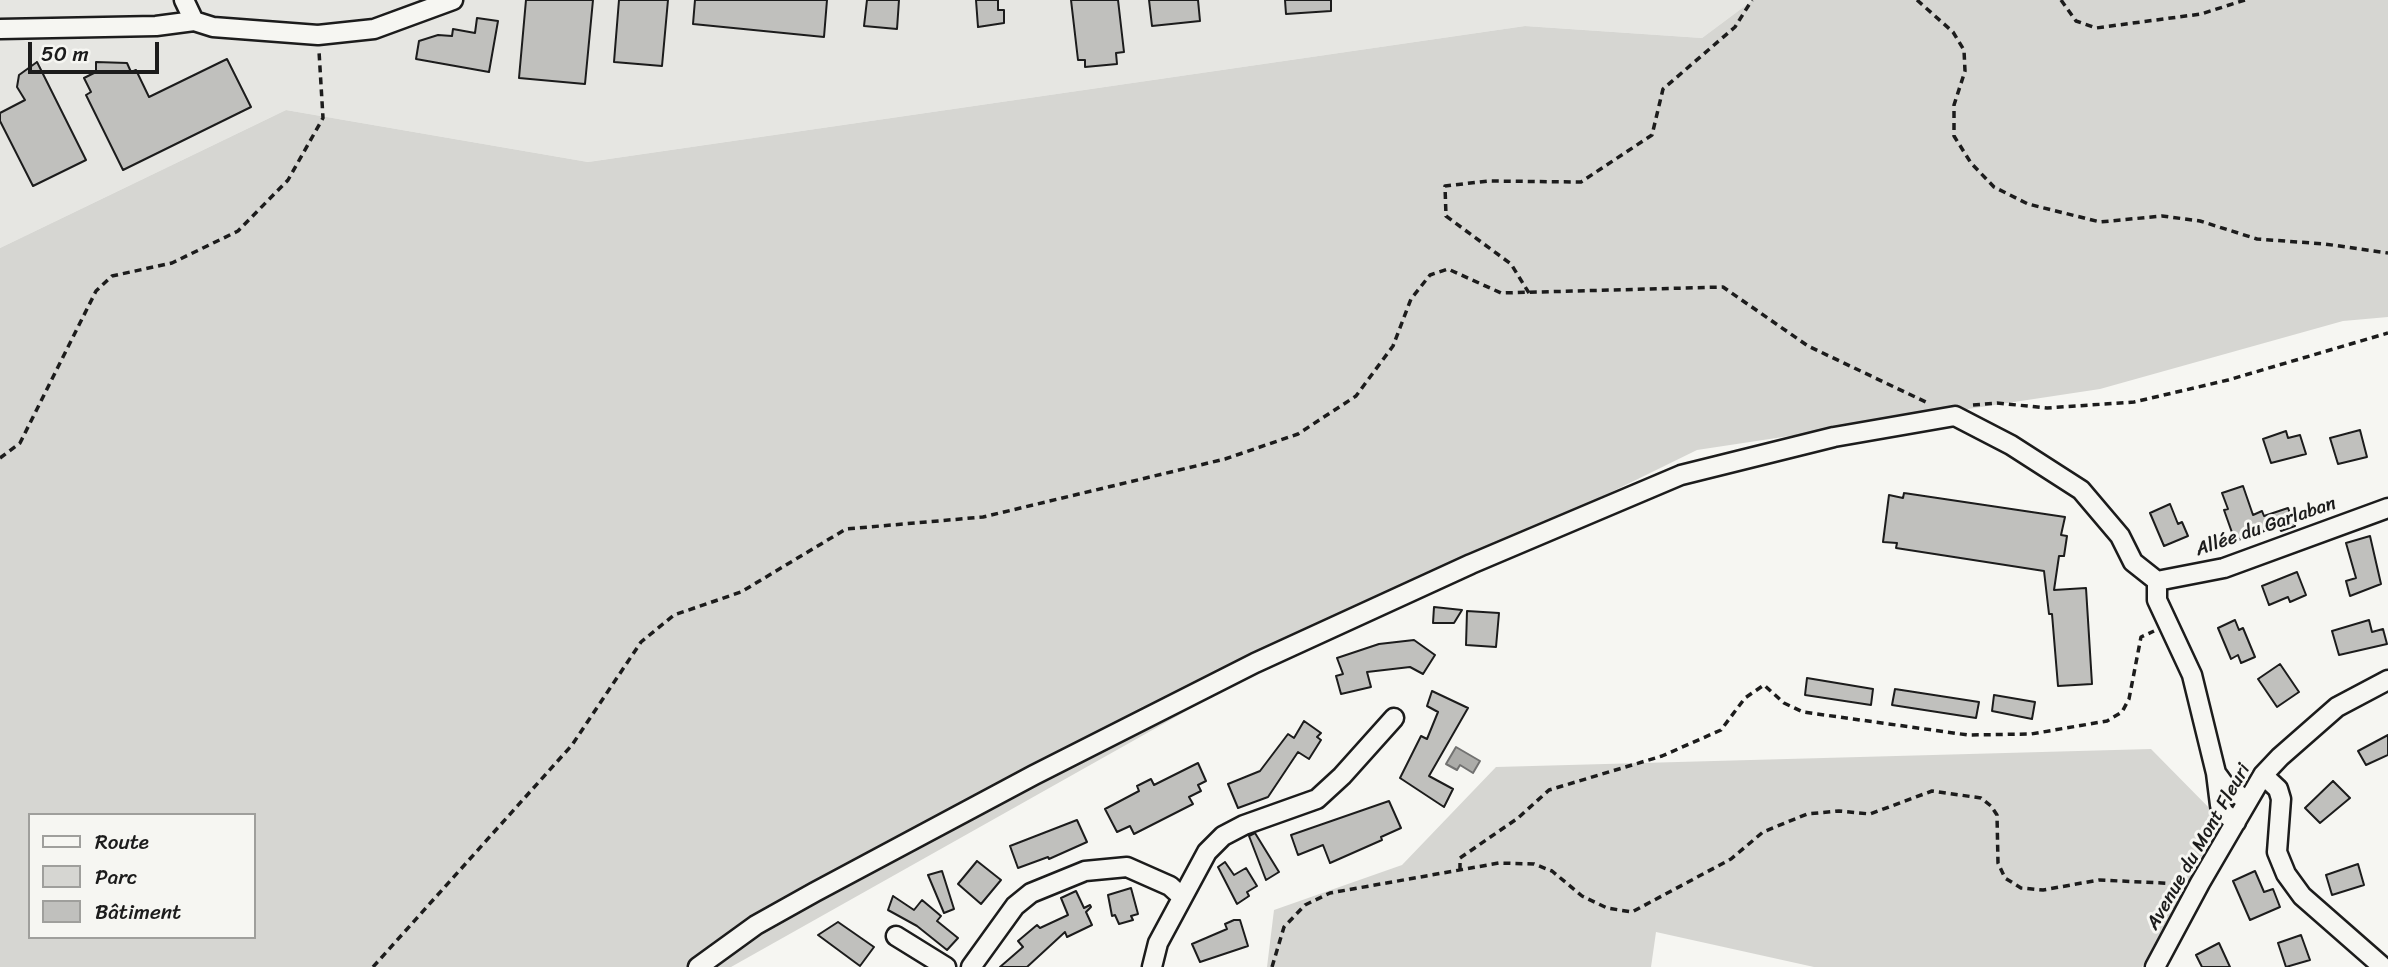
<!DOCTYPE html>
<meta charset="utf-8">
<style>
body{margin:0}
#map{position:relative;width:2388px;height:967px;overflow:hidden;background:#f6f6f2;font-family:Sriracha,sans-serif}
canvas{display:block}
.legend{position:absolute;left:28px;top:813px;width:228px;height:126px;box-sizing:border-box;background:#f6f6f2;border:2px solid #9f9f9c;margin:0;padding:9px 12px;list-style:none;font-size:21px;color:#1c1c1c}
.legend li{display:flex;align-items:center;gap:14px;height:35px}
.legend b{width:35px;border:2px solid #9f9f9c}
.scale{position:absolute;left:28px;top:42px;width:131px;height:32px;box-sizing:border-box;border:4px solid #1c1c1c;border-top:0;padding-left:9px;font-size:21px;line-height:24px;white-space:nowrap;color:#1c1c1c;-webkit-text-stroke:5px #f6f6f2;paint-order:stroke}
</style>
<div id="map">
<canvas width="2388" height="967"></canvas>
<ul class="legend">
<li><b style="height:9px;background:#f6f6f2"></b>Route</li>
<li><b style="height:19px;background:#d6d6d2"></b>Parc</li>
<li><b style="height:19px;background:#c0c0bd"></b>Bâtiment</li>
</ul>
<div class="scale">50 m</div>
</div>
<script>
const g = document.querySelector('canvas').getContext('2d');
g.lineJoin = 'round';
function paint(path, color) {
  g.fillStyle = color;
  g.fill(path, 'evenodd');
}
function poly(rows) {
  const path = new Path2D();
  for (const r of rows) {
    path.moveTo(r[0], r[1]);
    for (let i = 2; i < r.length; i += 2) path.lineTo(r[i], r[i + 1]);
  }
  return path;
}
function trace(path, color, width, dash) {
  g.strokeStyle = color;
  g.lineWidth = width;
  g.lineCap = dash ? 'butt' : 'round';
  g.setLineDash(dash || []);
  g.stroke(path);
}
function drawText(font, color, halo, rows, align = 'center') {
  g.font = font + ' Sriracha,sans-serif';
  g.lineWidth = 6;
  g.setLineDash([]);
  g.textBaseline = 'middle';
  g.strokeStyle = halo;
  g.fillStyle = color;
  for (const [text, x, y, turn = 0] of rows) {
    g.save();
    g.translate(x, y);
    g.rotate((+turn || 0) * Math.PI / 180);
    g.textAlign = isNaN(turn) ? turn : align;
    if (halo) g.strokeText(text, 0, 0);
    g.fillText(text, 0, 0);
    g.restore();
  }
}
paint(poly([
 [0,0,1753,0,1702,38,1525,26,588,162,286,110,0,248]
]), '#e6e6e2');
paint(poly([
 [1753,0,2388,0,2388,317,2343,321,2100,389,1697,450,1332,629,731,967,0,967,0,248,286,110,588,162,1525,26,1702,38],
 [30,815,254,815,254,937,30,937],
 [2151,749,2221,820,2142,967,1814,967,1656,932,1651,967,1267,967,1274,910,1402,865,1496,767]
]), '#d6d6d2');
const water = poly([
 [1456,747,1480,761,1473,773,1460,765,1457,770,1446,764,1456,747]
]);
paint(water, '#acaca9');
trace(water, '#727271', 2);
const building = poly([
 [526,0,593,0,585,84,519,78,526,0],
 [619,0,668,0,662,66,614,62,619,0],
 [695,0,827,0,824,37,693,24,695,0],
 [867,0,899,0,897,29,864,26,867,0],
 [976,0,998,0,998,10,1004,10,1004,23,978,27,976,0],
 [1071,0,1118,0,1124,52,1116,53,1117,64,1085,67,1085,60,1078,60,1071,0],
 [1149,0,1198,0,1200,21,1152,26,1149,0],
 [1285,0,1331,0,1331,11,1286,14,1285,0],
 [477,18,498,21,489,72,416,59,419,41,438,35,452,36,453,29,475,33,477,18],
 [227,59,251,107,123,170,86,95,91,92,84,78,96,72,96,62,127,63,131,72,136,70,149,97,227,59],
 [37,62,86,160,33,186,0,121,0,113,25,100,17,87,19,75,37,62],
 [2360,430,2367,457,2338,464,2330,438,2360,430],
 [2286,431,2288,438,2300,435,2306,454,2271,463,2263,439,2286,431],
 [2243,486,2253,515,2262,511,2264,516,2288,508,2295,526,2281,531,2279,526,2235,541,2224,510,2228,509,2222,493,2243,486],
 [1904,493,2065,517,2061,535,2067,536,2064,556,2059,556,2054,590,2086,588,2092,684,2058,686,2052,614,2049,614,2044,571,1896,548,1897,543,1883,542,1889,495,1903,498,1904,493],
 [2170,504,2178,524,2182,522,2188,536,2164,546,2150,513,2170,504],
 [2370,536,2381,584,2350,596,2346,581,2356,578,2346,543,2370,536],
 [2297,572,2306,595,2290,602,2288,597,2269,605,2262,586,2297,572],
 [1434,607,1462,610,1454,623,1433,623,1434,607],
 [1467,611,1499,613,1496,647,1466,645,1467,611],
 [2235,620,2239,630,2243,628,2255,657,2241,663,2238,655,2231,659,2218,628,2235,620],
 [2369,620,2372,632,2383,629,2387,644,2339,655,2332,631,2369,620],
 [1414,640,1435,655,1423,674,1410,667,1367,672,1371,687,1341,694,1336,676,1343,674,1337,658,1379,644,1414,640],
 [2280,664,2299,692,2277,707,2258,679,2280,664],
 [1807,678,1873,689,1871,705,1805,695,1807,678],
 [1895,689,1979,702,1976,718,1892,705,1895,689],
 [1432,691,1468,708,1429,776,1453,789,1444,807,1400,778,1421,736,1427,739,1438,712,1427,706,1432,691],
 [1994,695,2035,702,2032,719,1992,711,1994,695],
 [1304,721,1321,733,1317,737,1321,740,1309,759,1298,752,1268,797,1238,808,1228,784,1260,771,1288,734,1294,738,1304,721],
 [2388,735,2388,755,2366,765,2358,751,2388,735],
 [1198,763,1206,781,1198,785,1201,791,1189,797,1193,804,1134,834,1130,826,1117,832,1105,809,1139,791,1137,786,1151,779,1154,785,1198,763],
 [2333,781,2350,798,2320,823,2305,808,2333,781],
 [1389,801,1401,828,1381,837,1382,840,1330,863,1323,845,1298,855,1291,835,1389,801],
 [1077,820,1087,842,1049,859,1048,857,1018,868,1010,846,1077,820],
 [1255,833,1279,872,1266,880,1249,836,1255,833],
 [977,861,1001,880,981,904,958,884,977,861],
 [1225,862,1234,875,1246,868,1257,886,1247,892,1249,896,1237,904,1218,867,1225,862],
 [2358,864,2364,885,2332,895,2326,875,2358,864],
 [942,871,954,909,944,913,928,875,942,871],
 [2255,871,2264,892,2273,889,2280,907,2250,920,2233,881,2255,871],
 [1131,888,1138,914,1131,916,1133,920,1119,924,1115,915,1112,916,1108,895,1131,888],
 [1076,891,1084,908,1090,905,1091,907,1086,912,1092,925,1067,937,1065,932,1027,967,1000,967,1023,947,1018,941,1037,925,1040,928,1068,915,1061,898,1076,891],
 [893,896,914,910,922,900,941,916,937,921,958,938,947,950,917,926,888,910,893,896],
 [1234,920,1240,920,1248,946,1200,962,1192,944,1227,929,1225,924,1234,920],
 [838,922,874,947,860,966,818,935,838,922],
 [2301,935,2310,960,2286,967,2278,943,2301,935],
 [2219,943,2230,967,2202,967,2196,955,2219,943]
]);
paint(building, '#c0c0bd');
trace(building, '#1c1c1c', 2);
const minor = poly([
 [184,0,194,21,213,27,318,35,374,29,453,0],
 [0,29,156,26,194,21],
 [2157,581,2224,568,2388,508],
 [2157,581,2157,600,2192,675,2216,773],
 [2263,775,2278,789,2281,799,2277,852,2286,874,2302,896,2383,967],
 [2236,822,2224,813,2220,805,2216,773,2224,784,2247,801],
 [896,936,946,967],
 [698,967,756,925,815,892,1034,775,1255,663,1471,564,1681,475,1834,437,1955,416,2011,445,2081,490,2120,536,2133,562,2157,581],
 [971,967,1015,906,1031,893,1085,871,1127,867,1170,886,1181,896],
 [1152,967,1158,943,1207,852,1223,836,1244,825,1317,799,1342,776,1394,718],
 [2155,967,2200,883,2263,775,2280,757,2337,707,2388,680]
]);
trace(minor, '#1c1c1c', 23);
trace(poly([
 [1917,0,1953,32,1964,50,1965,71,1954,105,1954,136,1971,163,1994,187,2028,204,2100,222,2162,216,2200,221,2257,239,2325,244,2388,253],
 [2061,0,2076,21,2096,28,2201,14,2245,0],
 [1529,293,1511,264,1446,216,1445,186,1488,181,1581,182,1652,135,1663,89,1735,27,1752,0],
 [1973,405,1997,403,2047,408,2134,402,2228,380,2388,333],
 [0,458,20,443,96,291,112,276,172,263,238,231,288,180,323,118,319,51],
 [1460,870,1460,858,1518,818,1549,790,1662,756,1721,730,1745,698,1764,685,1784,703,1803,712,1968,735,2031,734,2107,721,2122,712,2129,699,2141,637,2154,631],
 [373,967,572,745,641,642,674,615,741,592,846,529,983,517,1225,459,1298,434,1356,396,1393,346,1411,299,1430,275,1448,269,1501,293,1723,287,1808,346,1930,404],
 [1272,967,1284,927,1305,905,1330,893,1499,863,1534,864,1552,871,1582,896,1607,908,1632,912,1731,859,1763,832,1807,814,1839,811,1870,814,1932,791,1981,798,1991,806,1997,815,1998,863,2005,878,2021,888,2043,890,2099,880,2183,884]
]), '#1c1c1c', 3.5, [7, 5]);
trace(minor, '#f6f6f2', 18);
drawText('19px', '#1c1c1c', '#f6f6f2', [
 ["Allée du Garlaban",2266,527,-19],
 ["Avenue du Mont Fleuri",2199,847,-60]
]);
</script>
